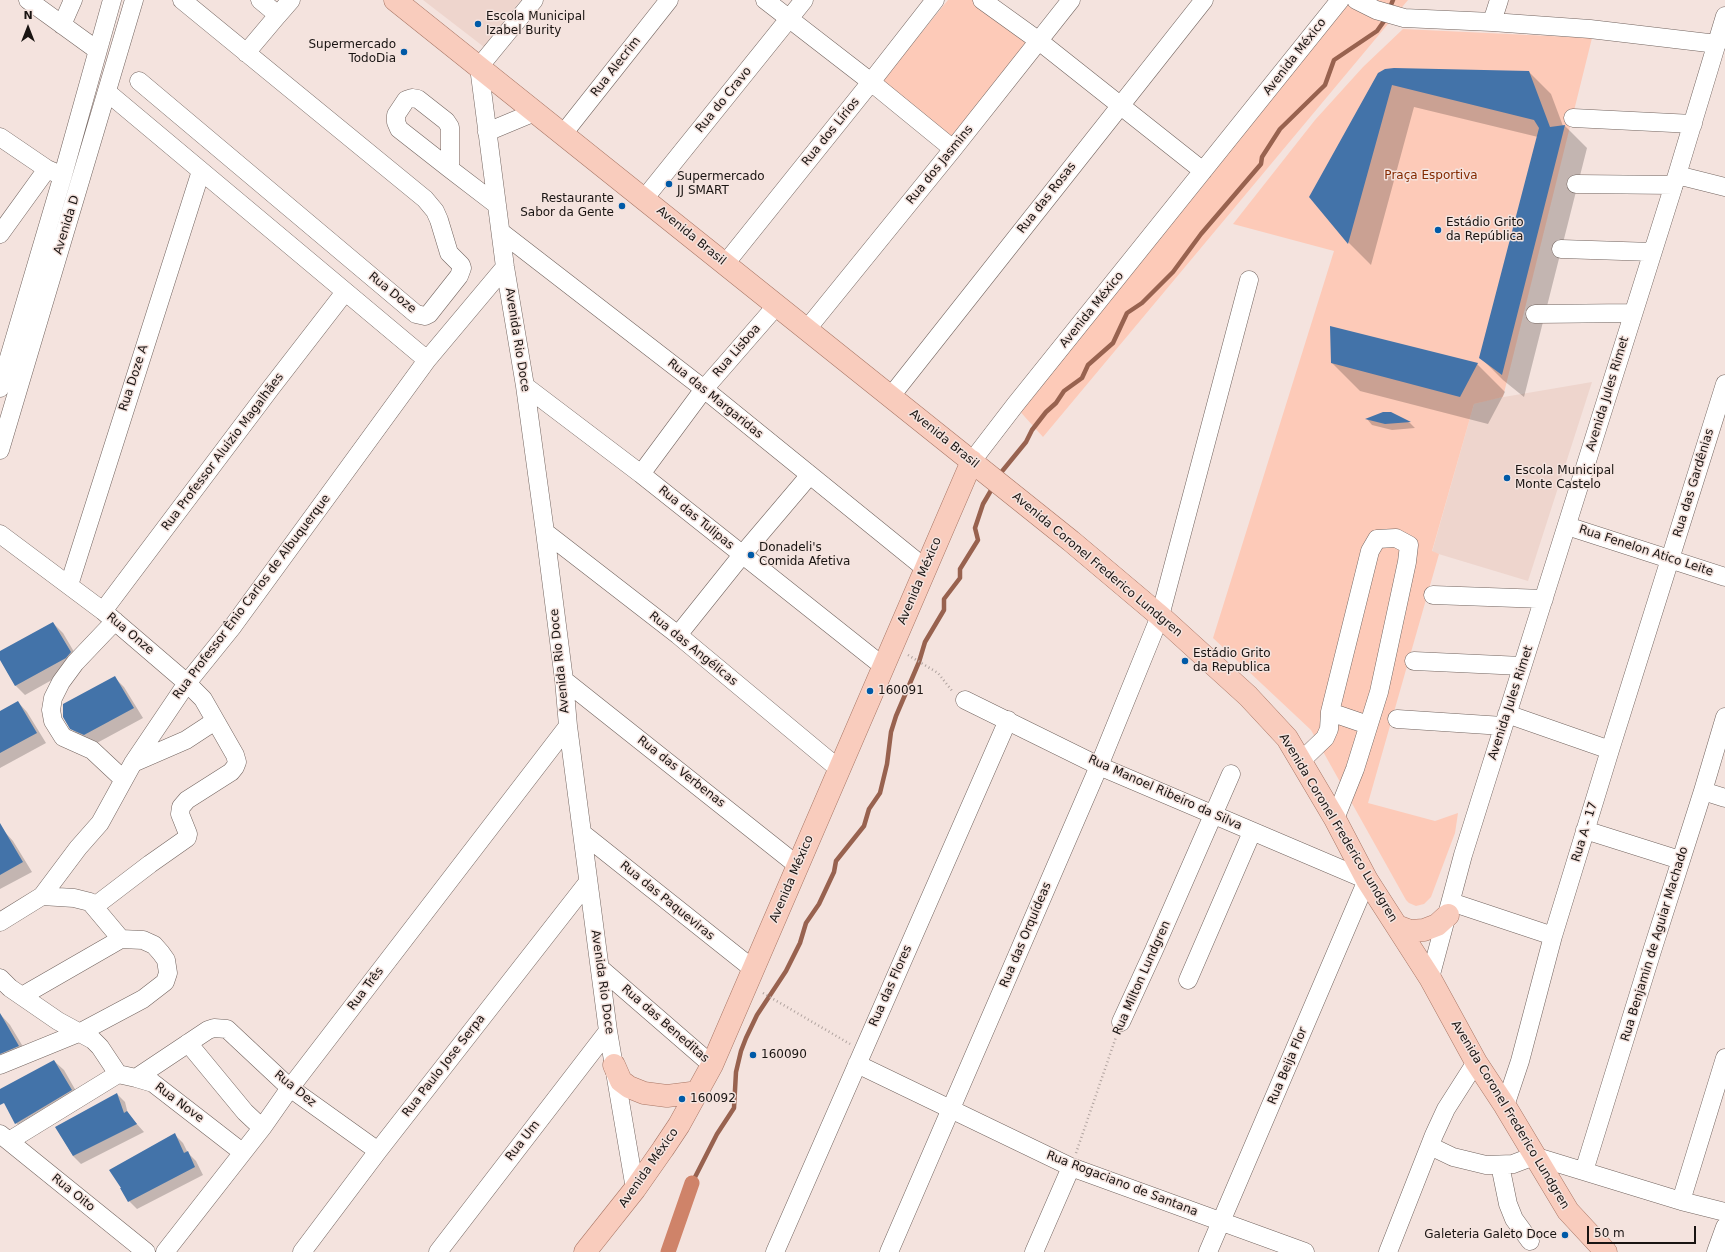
<!DOCTYPE html>
<meta charset="utf-8">
<style>
body{margin:0}
#map{position:relative;width:1725px;height:1252px;overflow:hidden;background:#f4e3de;font-family:"DejaVu Sans",sans-serif}
canvas{display:block}
.north{position:absolute;left:8px;top:8px;width:40px;height:40px;-webkit-text-stroke:3px #f4e3de;paint-order:stroke;rotate:0deg;font-size:11px;font-weight:700;line-height:16px;text-align:center;color:#191412}
.north::after{content:'';display:block;margin:auto;width:14px;height:18px;background:#191412;clip-path:polygon(50% 0,100% 100%,50% 72%,0 100%)}
.scale{position:absolute;left:1587px;top:1226px;width:109px;height:18px;box-sizing:border-box;border:2px solid #191412;border-top:0;padding-left:5px;font-size:12px;line-height:14px;white-space:nowrap;color:#191412;-webkit-text-stroke:3px #f4e3de;paint-order:stroke}
</style>
<div id="map">
<canvas width="1725" height="1252"></canvas>
<div class="north">N</div>
<div class="scale">50 m</div>
</div>
<script>
const g = document.querySelector('canvas').getContext('2d');
g.lineJoin = 'round';
function paint(path, color) {
  g.fillStyle = color;
  g.fill(path, 'evenodd');
}
function poly(rows) {
  const path = new Path2D();
  for (const r of rows) {
    path.moveTo(r[0], r[1]);
    for (let i = 2; i < r.length; i += 2) path.lineTo(r[i], r[i + 1]);
  }
  return path;
}
function trace(path, color, width, dash) {
  g.strokeStyle = color;
  g.lineWidth = width;
  g.lineCap = dash ? 'butt' : 'round';
  g.setLineDash(dash || []);
  g.stroke(path);
}
function drawText(font, color, halo, rows, align = 'center') {
  g.font = font + ' "DejaVu Sans",sans-serif';
  g.lineWidth = 3;
  g.setLineDash([]);
  g.textBaseline = 'middle';
  g.strokeStyle = halo;
  g.fillStyle = color;
  for (const [text, x, y, turn = 0] of rows) {
    g.save();
    g.translate(x, y);
    g.rotate((+turn || 0) * Math.PI / 180);
    g.textAlign = isNaN(turn) ? turn : align;
    if (halo) g.strokeText(text, 0, 0);
    g.fillText(text, 0, 0);
    g.restore();
  }
}
paint(poly([
 [423,0,521,0,484,47],
 [1592,382,1528,581,1432,552,1474,404,1492,399]
]), '#eed5cd');
paint(poly([
 [948,0,992,0,1038,37,955,140,882,81],
 [1344,0,1408,0,1043,437,1016,407],
 [1403,29,1592,38,1503,397,1474,404,1432,551,1439,554,1368,803,1435,821,1458,813,1455,833,1431,897,1424,904,1416,906,1409,903,1406,900,1311,730,1213,638,1334,251,1233,224,1315,120,1363,67]
]), '#fdcab8');
paint(poly([
 [1529,72,1551,94,1563,126,1565,126,1587,148,1524,397,1503,380,1480,357,1538,137,1414,107,1371,265,1349,243,1310,197,1378,74],
 [1332,363,1477,364,1505,392,1488,424,1360,391],
 [1390,413,1410,423,1415,428,1392,430,1372,425,1367,419],
 [53,623,63,633,80,662,75,667,25,695,15,685,0,659,0,652],
 [114,677,124,687,143,718,95,744,81,738,71,728],
 [18,702,27,712,46,743,0,768,0,712],
 [4,831,13,841,32,872,0,889,0,833],
 [1,1015,10,1025,28,1055,0,1071],
 [54,1061,64,1070,76,1091,26,1132,16,1123,0,1095,0,1091],
 [117,1094,125,1102,128,1114,144,1132,81,1164,73,1156,56,1127],
 [175,1135,183,1143,188,1153,196,1161,203,1175,137,1209,129,1201]
]), '#0003');
trace(poly([
 [1389,10,1393,0],
 [999,475,1026,442,1032,430,1046,412,1056,403,1064,391,1082,378,1088,365,1113,343,1127,313,1142,303,1173,272,1201,234,1261,164,1262,157,1280,129,1325,85,1334,60,1377,31,1387,17],
 [692,1183,717,1134,734,1108,736,1072,741,1051,746,1038,757,1015,786,971,800,943,806,923,819,904,834,872,836,861,864,826,869,809,880,793,887,764,891,732,896,716,919,662,925,642,944,610,944,599,960,578,960,569,978,540,975,528,983,504,993,487]
]), '#98624f', 4.5);
trace(poly([
 [668,1252,692,1183]
]), '#cf8369', 15);
paint(poly([
 [1394,68,1529,71,1550,127,1565,125,1502,375,1479,358,1539,128,1534,120,1392,85,1348,244,1309,197,1378,73,1385,69],
 [1330,326,1478,363,1460,397,1331,363],
 [1383,412,1391,412,1411,422,1385,424,1365,419],
 [53,622,71,652,66,658,15,686,0,660,0,651],
 [115,676,134,708,84,735,70,729,63,717,63,704],
 [18,701,37,733,0,753,0,711],
 [0,823,23,862,0,875],
 [0,1013,19,1046,0,1054],
 [54,1060,72,1090,15,1124,4,1103,0,1105,0,1089],
 [117,1093,124,1113,127,1111,137,1124,73,1156,55,1127],
 [175,1133,184,1153,188,1151,195,1167,128,1202,120,1188,121,1188,109,1170]
]), '#4373a9');
const minor = poly([
 [28,0,97,50],
 [534,0,479,67,505,267,525,386,545,532,564,680,568,726,608,1031,635,1189],
 [765,0,871,82,953,149],
 [982,0,1039,41,1203,171],
 [1356,0,1376,10,1404,18,1492,22],
 [1499,0,1492,22,1590,29,1717,44],
 [278,15,291,0],
 [62,25,73,0],
 [246,53,278,15,260,0],
 [139,81,416,314,425,316,429,314,459,276,462,268,461,265,449,253,439,220,435,211,425,199,182,0],
 [107,92,427,360],
 [1573,118,1693,124],
 [487,132,535,112],
 [563,134,669,0],
 [0,137,47,169,58,174],
 [450,169,450,127,446,121,418,99,412,98,406,100,396,115,396,122,399,129,450,169,497,205],
 [1677,175,1725,187],
 [1576,184,1674,185],
 [644,199,804,0],
 [501,232,704,389,926,569],
 [0,234,47,169],
 [1561,249,1653,252],
 [725,264,871,82,935,0],
 [1535,314,1633,313],
 [807,329,953,149,1071,0],
 [525,386,641,474,884,667],
 [0,388,63,175,112,0],
 [891,396,1204,0],
 [0,450,134,0],
 [972,461,1015,405,1340,0],
 [641,474,704,389,777,305],
 [1567,526,1725,577],
 [545,532,678,635,839,769],
 [0,534,103,611,187,683,203,699,235,755,237,762,235,767,231,772,187,800,181,807,180,814,188,834,187,838,150,864,95,906],
 [69,585,201,171],
 [1433,595,1544,599],
 [103,611,270,389,345,292],
 [115,621,75,663,61,682,53,698,51,710,53,721,63,737,92,750,123,779],
 [678,635,742,555,809,476],
 [1414,661,1522,666],
 [564,680,797,865],
 [965,700,1099,766,1367,880,1208,1252],
 [1330,712,1368,725],
 [1507,714,1610,750],
 [1397,719,1503,726],
 [1301,761,1325,738,1329,729,1330,712,1370,551,1377,539,1396,538,1409,545,1407,562,1379,692,1355,769,1335,819],
 [133,763,186,740,215,721],
 [1703,791,1725,798],
 [1585,830,1680,860],
 [582,833,753,969],
 [1451,902,1553,936],
 [0,922,42,896,78,848,100,823,133,763,187,683,233,626,427,360,505,267],
 [600,968,712,1065],
 [0,978,10,988,58,1021,93,1040,100,1047,118,1074,136,1078,153,1083,242,1152],
 [1430,978,1463,855,1479,804,1677,175,1725,16],
 [1188,980,1252,832],
 [22,996,121,939],
 [1121,1022,1154,950,1231,774],
 [188,1043,245,1112,262,1128],
 [857,1064,1071,1167,1305,1252],
 [0,1065,81,1032,143,999,165,982,168,973,166,960,161,953,154,945,143,940,121,939,90,902,74,898,42,896],
 [136,1078,208,1030,214,1028,227,1029,290,1088,378,1151],
 [1505,1106,1520,1061,1553,936,1610,750,1725,384],
 [0,1134,146,1252],
 [9,1141,118,1074],
 [1430,1146,1453,1157,1486,1165,1513,1164,1534,1156,1681,1201,1725,1212],
 [1500,1165,1508,1204,1514,1219,1530,1241],
 [1584,1171,1652,951,1703,791,1725,717],
 [1681,1201,1725,1058],
 [165,1252,262,1128,290,1088,568,726],
 [302,1252,378,1151,588,882],
 [438,1252,608,1031],
 [775,1252,1008,720],
 [889,1252,1099,766,1160,616,1249,280],
 [1034,1252,1071,1167],
 [1388,1252,1434,1135,1446,1109,1476,1062],
 [1716,1252,1725,1227]
]);
const major = poly([
 [395,0,1071,541,1160,616,1248,696,1287,738,1335,819,1367,880,1430,978,1476,1062,1505,1106,1568,1211,1606,1252],
 [1397,926,1410,931,1424,930,1437,925,1448,915],
 [614,1065,621,1081,629,1087,644,1093,667,1096,699,1092],
 [585,1252,635,1189,663,1149,679,1125,712,1065,972,461]
]);
trace(minor, '#72645f', 19);
trace(major, '#a87665', 23);
trace(poly([
 [908,655,938,673,953,692],
 [763,993,850,1044],
 [1076,1153,1116,1037]
]), '#afa29e', 2.5, [1, 3]);
trace(minor, '#fff', 18);
trace(major, '#f9ccbd', 22);
for (const [x, y, r, color] of [
 [478,24,4,"#005aa7"],
 [404,52,4,"#005aa7"],
 [669,184,4,"#005aa7"],
 [622,206,4,"#005aa7"],
 [1438,230,4,"#005aa7"],
 [1507,478,4,"#005aa7"],
 [751,555,4,"#005aa7"],
 [1185,661,4,"#005aa7"],
 [870,691,4,"#005aa7"],
 [753,1055,4,"#005aa7"],
 [682,1099,4,"#005aa7"],
 [1565,1235,4,"#005aa7"]
]) {
  const dot = new Path2D();
  dot.arc(x, y, r, 0, 2 * Math.PI);
  g.fillStyle = color;
  g.fill(dot);
  trace(dot, '#f4e3de', 1.5);
}
drawText('12px', '#191412', '#f4e3de', [
 ["Escola Municipal",486,17],
 ["Izabel Burity",486,31],
 ["Supermercado",396,45,"right"],
 ["TodoDia",396,59,"right"],
 ["Supermercado",677,177],
 ["JJ SMART",677,191],
 ["Restaurante",614,199,"right"],
 ["Sabor da Gente",614,213,"right"],
 ["Estádio Grito",1446,223],
 ["da República",1446,237],
 ["Escola Municipal",1515,471],
 ["Monte Castelo",1515,485],
 ["Donadeli's",759,548],
 ["Comida Afetiva",759,562],
 ["Estádio Grito",1193,654],
 ["da Republica",1193,668],
 ["160091",878,691],
 ["160090",761,1055],
 ["160092",690,1099],
 ["Galeteria Galeto Doce",1557,1235,"right"]
], 'left');
drawText('12px', '#191412', '#f4e3de', [
 ["Avenida México",1295,57,-52],
 ["Rua Alecrim",616,67,-52],
 ["Rua do Cravo",724,100,-51],
 ["Rua dos Lírios",831,132,-51],
 ["Rua dos Jasmins",940,165,-51],
 ["Rua das Rosas",1047,198,-52],
 ["Avenida D",67,225,-73],
 ["Avenida Brasil",691,236,39],
 ["Rua Doze",392,293,39],
 ["Avenida México",1092,310,-51],
 ["Avenida Rio Doce",517,340,81],
 ["Rua Lisboa",737,351,-49],
 ["Rua Doze A",134,378,-72],
 ["Avenida Jules Rimet",1608,394,-73],
 ["Rua das Margaridas",715,399,39],
 ["Avenida Brasil",944,439,39],
 ["Rua Professor Aluizio Magalhães",223,452,-53],
 ["Rua das Gardênias",1694,483,-73],
 ["Rua das Tulipas",696,518,39],
 ["Rua Fenelon Atico Leite",1646,551,18],
 ["Avenida Coronel Frederico Lundgren",1097,565,40],
 ["Avenida México",920,581,-67],
 ["Rua Professor Ênio Carlos de Albuquerque",252,597,-53],
 ["Rua Onze",130,634,40],
 ["Rua das Angélicas",693,649,39],
 ["Avenida Rio Doce",560,661,-96],
 ["Avenida Jules Rimet",1511,703,-72],
 ["Rua das Verbenas",681,772,38],
 ["Rua Manoel Ribeiro da Silva",1165,793,24],
 ["Avenida Coronel Frederico Lundgren",1338,828,59],
 ["Rua A - 17",1585,832,-73],
 ["Avenida México",792,879,-67],
 ["Rua das Paqueviras",667,901,39],
 ["Rua das Orquídeas",1026,935,-67],
 ["Rua Benjamin de Aguiar Machado",1655,944,-73],
 ["Rua Milton Lundgren",1142,978,-66],
 ["Avenida Rio Doce",602,982,82],
 ["Rua das Flores",891,986,-66],
 ["Rua Três",366,989,-53],
 ["Rua das Beneditas",665,1024,41],
 ["Rua Paulo Jose Serpa",444,1066,-52],
 ["Rua Beija Flor",1288,1066,-67],
 ["Rua Dez",295,1089,39],
 ["Rua Nove",179,1103,37],
 ["Avenida Coronel Frederico Lundgren",1510,1115,59],
 ["Rua Um",523,1141,-52],
 ["Avenida México",649,1168,-55],
 ["Rua Rogaciano de Santana",1122,1184,21],
 ["Rua Oito",73,1193,39]
]);
drawText('12px', '#842a01', '#f4e3de', [
 ["Praça Esportiva",1431,176]
]);
</script>
